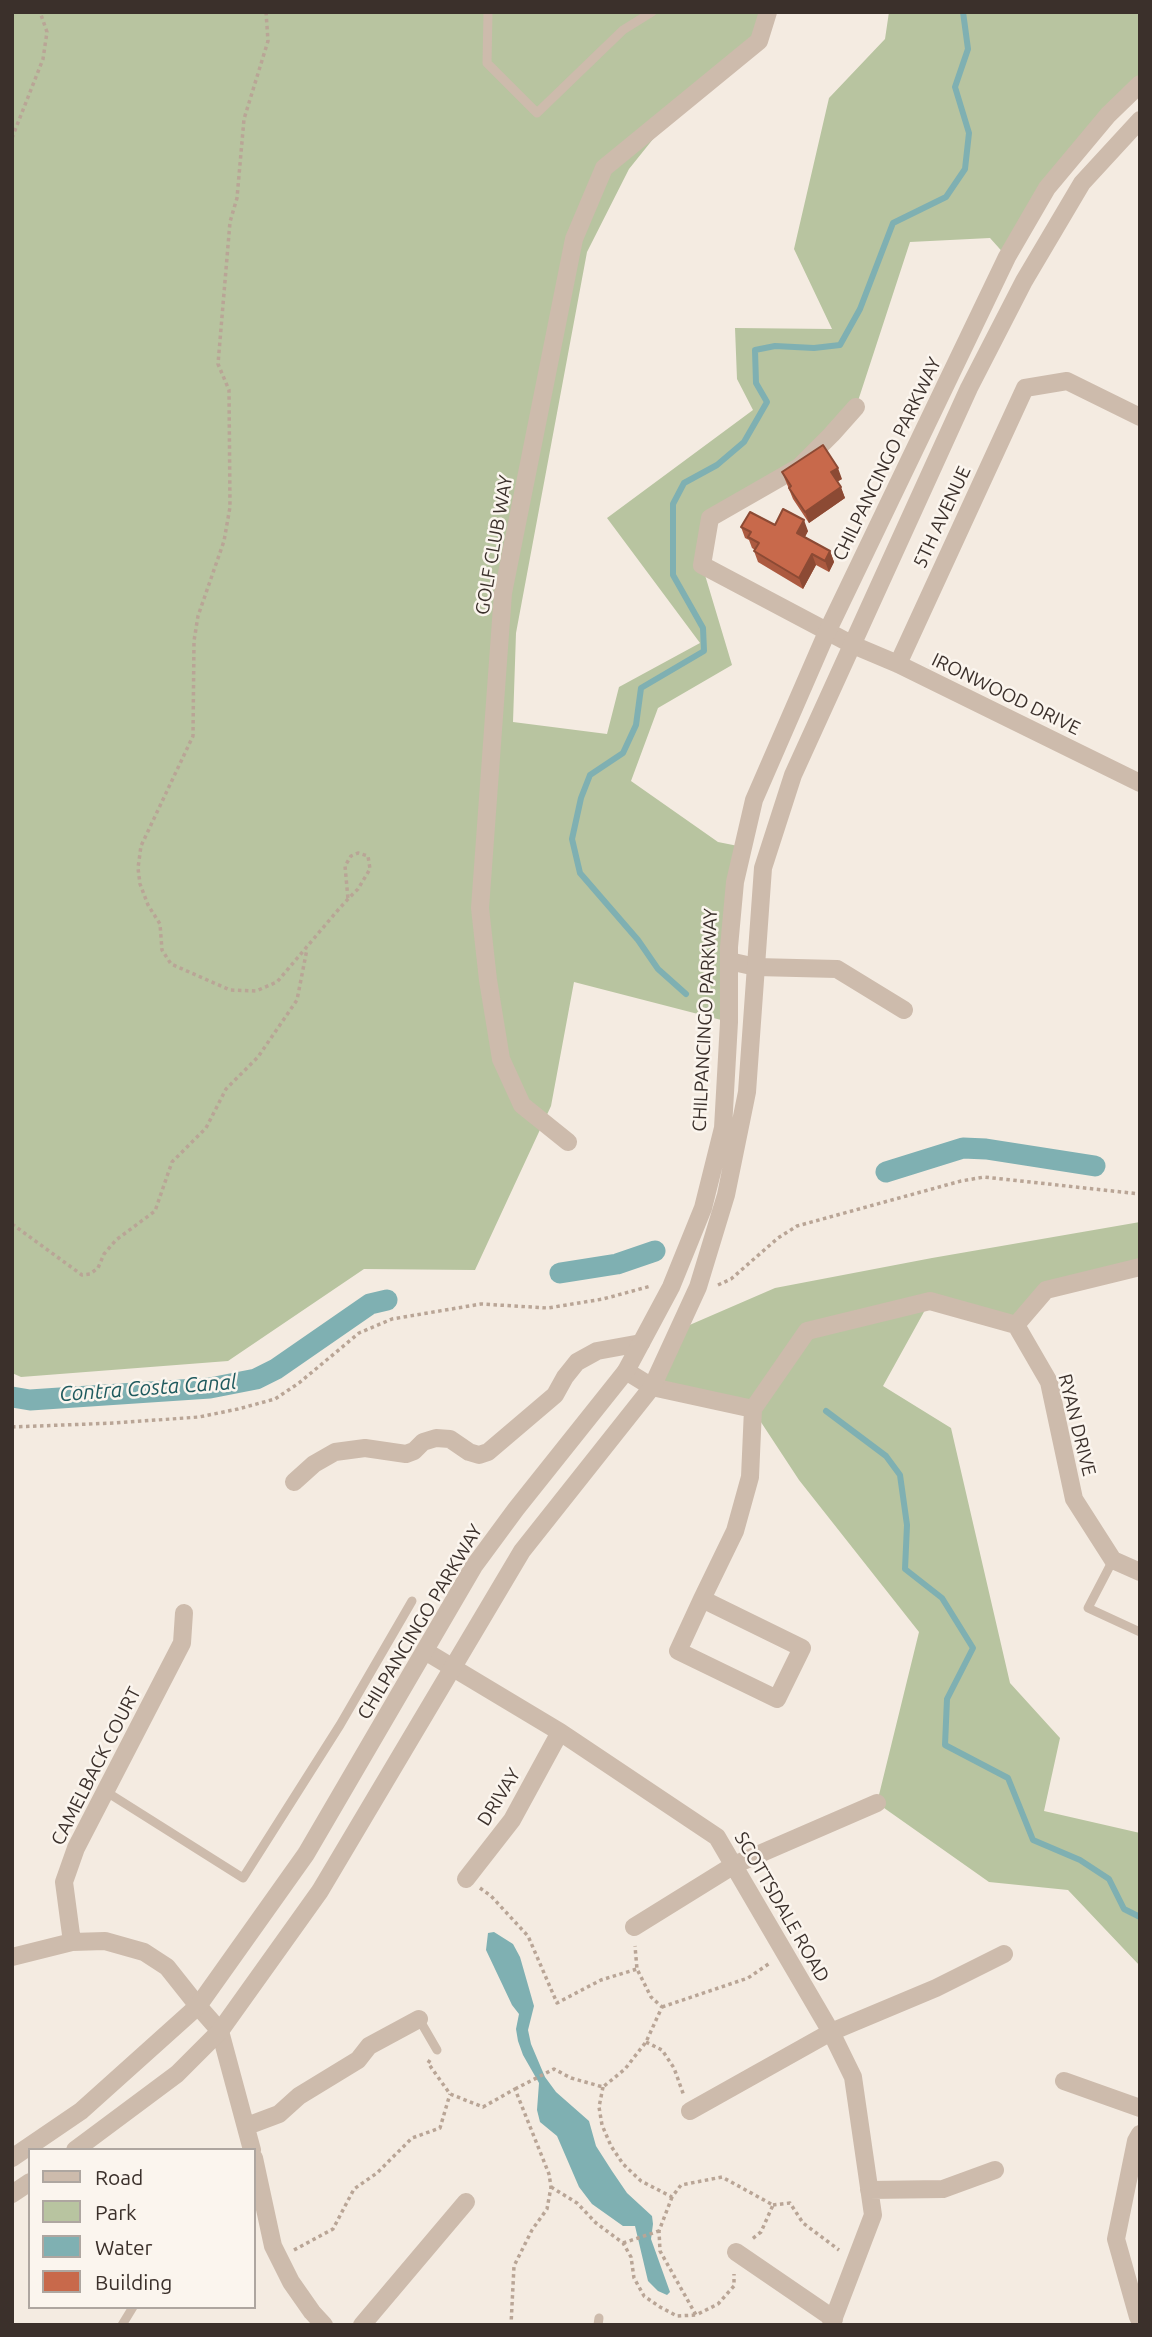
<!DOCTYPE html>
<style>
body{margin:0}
#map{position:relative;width:1152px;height:2337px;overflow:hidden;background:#f4ebe1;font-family:Ubuntu,sans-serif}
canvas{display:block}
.frame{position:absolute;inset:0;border:14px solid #3b302b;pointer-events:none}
.legend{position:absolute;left:28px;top:2148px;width:228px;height:161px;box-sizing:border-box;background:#fbf5ee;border:2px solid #aea6a0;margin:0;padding:9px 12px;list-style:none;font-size:21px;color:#3b302b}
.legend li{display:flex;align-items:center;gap:14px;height:35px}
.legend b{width:35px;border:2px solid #aea6a0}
</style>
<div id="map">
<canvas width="1152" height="2337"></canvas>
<div class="frame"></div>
<ul class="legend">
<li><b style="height:9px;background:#cdbbac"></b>Road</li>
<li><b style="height:19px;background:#b8c4a0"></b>Park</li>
<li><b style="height:19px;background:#7fb0b2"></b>Water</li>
<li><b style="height:19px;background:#c8694b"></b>Building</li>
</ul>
</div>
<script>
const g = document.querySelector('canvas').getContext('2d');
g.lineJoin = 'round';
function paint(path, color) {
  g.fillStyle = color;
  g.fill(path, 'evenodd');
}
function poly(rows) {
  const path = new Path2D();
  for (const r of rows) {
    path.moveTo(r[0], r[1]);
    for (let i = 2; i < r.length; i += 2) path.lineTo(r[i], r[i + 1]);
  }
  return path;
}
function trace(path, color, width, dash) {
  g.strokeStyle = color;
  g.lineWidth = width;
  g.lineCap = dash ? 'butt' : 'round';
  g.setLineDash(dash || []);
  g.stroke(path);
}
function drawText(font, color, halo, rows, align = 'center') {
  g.font = font + ' Ubuntu,sans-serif';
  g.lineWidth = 5;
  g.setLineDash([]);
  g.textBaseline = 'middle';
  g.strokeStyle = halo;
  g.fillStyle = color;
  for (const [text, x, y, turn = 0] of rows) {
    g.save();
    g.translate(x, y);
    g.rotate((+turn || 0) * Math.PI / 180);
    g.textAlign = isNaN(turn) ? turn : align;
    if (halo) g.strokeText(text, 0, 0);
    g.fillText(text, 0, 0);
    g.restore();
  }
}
paint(poly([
 [12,12,768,12,759,41,678,108,629,169,587,252,516,633,513,722,607,734,619,687,700,643,607,518,753,410,737,379,735,328,832,329,794,249,829,98,885,39,889,12,1140,12,1140,85,1108,115,1007,257,990,238,910,242,856,407,832,434,710,518,702,565,732,665,658,708,631,781,718,842,743,847,729,1022,574,982,551,1106,475,1270,364,1269,228,1361,21,1377,12,1373],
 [1140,1222,1140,1267,1046,1290,1016,1325,930,1301,883,1386,951,1428,1010,1683,1060,1738,1044,1811,1140,1833,1140,1966,1068,1890,989,1882,877,1803,919,1632,799,1480,753,1410,653,1387,678,1330,775,1288,932,1258]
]), '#b8c4a0');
paint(poly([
 [494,1932,513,1944,520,1957,534,2006,528,2030,531,2044,545,2077,556,2092,589,2121,596,2146,612,2171,627,2193,652,2216,653,2224,651,2239,670,2292,667,2295,658,2291,648,2281,635,2226,623,2226,592,2204,579,2187,557,2136,540,2122,537,2110,539,2083,523,2055,518,2041,516,2029,519,2014,512,2005,486,1950,488,1933]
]), '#7fb0b2');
trace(poly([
 [686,994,658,969,638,940,580,873,572,839,581,798,590,775,623,753,636,725,641,688,704,651,703,628,673,575,673,504,684,483,717,465,744,442,767,402,756,383,755,350,775,346,814,348,840,345,860,309,893,223,946,197,965,169,969,133,955,87,968,49,963,12],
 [826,1411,886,1456,900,1475,907,1525,905,1569,942,1598,973,1648,947,1699,945,1745,1008,1778,1033,1840,1080,1860,1109,1879,1124,1909,1140,1917]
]), '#7fb0b2', 6);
trace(poly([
 [886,1172,963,1148,986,1149,1095,1166],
 [560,1273,617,1264,655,1251],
 [12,1397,30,1400,210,1388,256,1379,276,1369,370,1304,387,1300]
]), '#7fb0b2', 21);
trace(poly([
 [266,12,268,41,244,119,237,198,230,222,218,364,229,390,230,507,224,541,198,616,194,641,193,736,141,846,138,868,140,884,148,905,160,924,162,950,171,964,230,990,256,991,277,982,338,910,348,899,358,889,370,869,368,856,358,853,351,856,345,866,348,899],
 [12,138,43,59,47,32,40,12],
 [12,1224,82,1275,90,1274,98,1268,104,1254,116,1240,155,1211,172,1162,206,1128,226,1089,258,1057,297,1000,307,949],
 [718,1285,731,1279,778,1238,797,1226,961,1181,984,1177,1140,1194],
 [12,1427,115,1423,199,1417,238,1409,275,1399,299,1383,359,1333,392,1319,481,1304,548,1308,603,1299,651,1286],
 [480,1888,491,1896,528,1936,557,2003,601,1980,637,1969],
 [662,2007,748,1978,770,1963],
 [646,2042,662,2050,674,2068,684,2096],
 [430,2060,428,2063,450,2094,483,2107,515,2089,549,2174,551,2187,547,2209,532,2230,514,2266,511,2325],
 [603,2087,599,2107,602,2125,611,2146,623,2164,641,2181,672,2197,681,2185,722,2177,773,2205,761,2232,752,2239],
 [515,2089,554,2069,571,2078,603,2087,625,2069,646,2042,662,2007,651,1997,637,1969,635,1946],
 [551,2187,577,2203,596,2223,623,2243,631,2257,634,2278,644,2296,660,2307,677,2316,696,2315],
 [672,2197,659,2231,660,2251,696,2315,718,2304,734,2286,734,2274],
 [773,2205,790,2203,803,2223,839,2250],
 [623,2243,659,2231],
 [294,2250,333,2229,354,2189,377,2173,412,2138,440,2128,450,2094]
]), '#b9a596', 3.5, [3.5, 3.5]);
trace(poly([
 [488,12,487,63,537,113,623,30,652,12],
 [1113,1560,1088,1608,1140,1632],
 [105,1791,243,1878,340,1725,412,1601],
 [419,2019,437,2050],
 [122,2325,133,2307],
 [598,2325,599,2318]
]), '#cdbbac', 9);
trace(poly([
 [856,407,832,434,799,467,710,518,702,565,853,645,898,664,1140,783],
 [898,664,1025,388,1067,381,1140,417],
 [729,961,756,967,837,969,904,1010],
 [568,1142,522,1105,501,1059,488,980,480,908,503,593,574,239,604,168,759,41,768,12],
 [1016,1325,1046,1290,1140,1267],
 [626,1371,652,1387,753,1409],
 [294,1482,314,1464,335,1452,365,1448,406,1454,414,1451,423,1442,436,1438,450,1439,469,1452,479,1455,488,1452,555,1395,565,1377,577,1362,597,1351,641,1343],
 [702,1599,802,1648,777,1699,678,1651,702,1599,735,1531,750,1477,753,1409,807,1331,930,1301,1016,1325,1049,1382,1074,1499,1113,1560,1140,1572],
 [425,1651,560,1732,717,1837,831,2032,853,2077,873,2215,831,2325],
 [466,1879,512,1820,560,1732],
 [634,1927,734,1865,877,1803],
 [72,1942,64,1882,76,1848,182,1643,184,1613],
 [12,1957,72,1942,105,1941,144,1952,167,1967,198,2006,220,2031,252,2150],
 [1064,2081,1140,2108],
 [690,2111,831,2032,936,1988,1004,1954],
 [247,2126,279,2114,299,2096,358,2060,369,2046,419,2019],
 [254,2158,273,2246,291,2282,312,2312,324,2325],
 [869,2190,943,2189,995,2170],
 [736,2252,834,2319],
 [1138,2317,1116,2239,1136,2141,1140,2134],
 [362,2325,466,2202]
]), '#cdbbac', 18);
trace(poly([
 [75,2150,177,2074,220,2031,320,1891,522,1551,652,1387,698,1287,726,1195,747,1092,763,868,793,775,969,388,1024,281,1082,183,1140,120],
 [12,2158,81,2111,198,2006,306,1854,474,1566,516,1509,626,1371,671,1287,703,1208,723,1128,729,1022,729,947,735,882,754,800,827,632,1007,257,1047,188,1108,115,1140,84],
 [12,2194,30,2182]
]), '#cdbbac', 18);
paint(poly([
 [782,472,842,479,838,481,845,498,809,523,793,499],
 [775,525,808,531,805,537,830,551,834,562,829,572,816,565,803,589,758,562,754,551,755,550,752,548,749,540,745,538,741,527]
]), '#ac5a40');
paint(poly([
 [838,468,842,479,835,483,831,472],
 [841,487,845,498,809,523,805,512],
 [804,520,808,531,801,544,797,533],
 [830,551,834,562,829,572,825,561],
 [812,554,816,565,803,589,799,578]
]), '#8c4a34');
const building = poly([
 [823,445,838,468,831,472,841,487,805,512,789,488,791,486,782,472,823,445],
 [783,509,804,520,797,533,830,551,825,561,812,554,799,578,754,551,759,543,748,537,751,532,741,527,750,512,775,525,783,509]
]);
paint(building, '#c8694b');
trace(building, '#8c4a34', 2);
drawText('19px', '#3b302b', '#fbf5ee', [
 ["CHILPANCINGO PARKWAY",887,459,-64],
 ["5TH AVENUE",942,517,-65],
 ["GOLF CLUB WAY",494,545,-80],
 ["IRONWOOD DRIVE",1006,694,26],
 ["CHILPANCINGO PARKWAY",705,1020,-87],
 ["RYAN DRIVE",1077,1425,76],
 ["CHILPANCINGO PARKWAY",420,1622,-59],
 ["CAMELBACK COURT",96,1766,-63],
 ["DRIVAY",499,1797,-58],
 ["SCOTTSDALE ROAD",782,1907,60]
]);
drawText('italic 21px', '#1f5a5e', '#fbf5ee', [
 ["Contra Costa Canal",148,1388,-4]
]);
</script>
